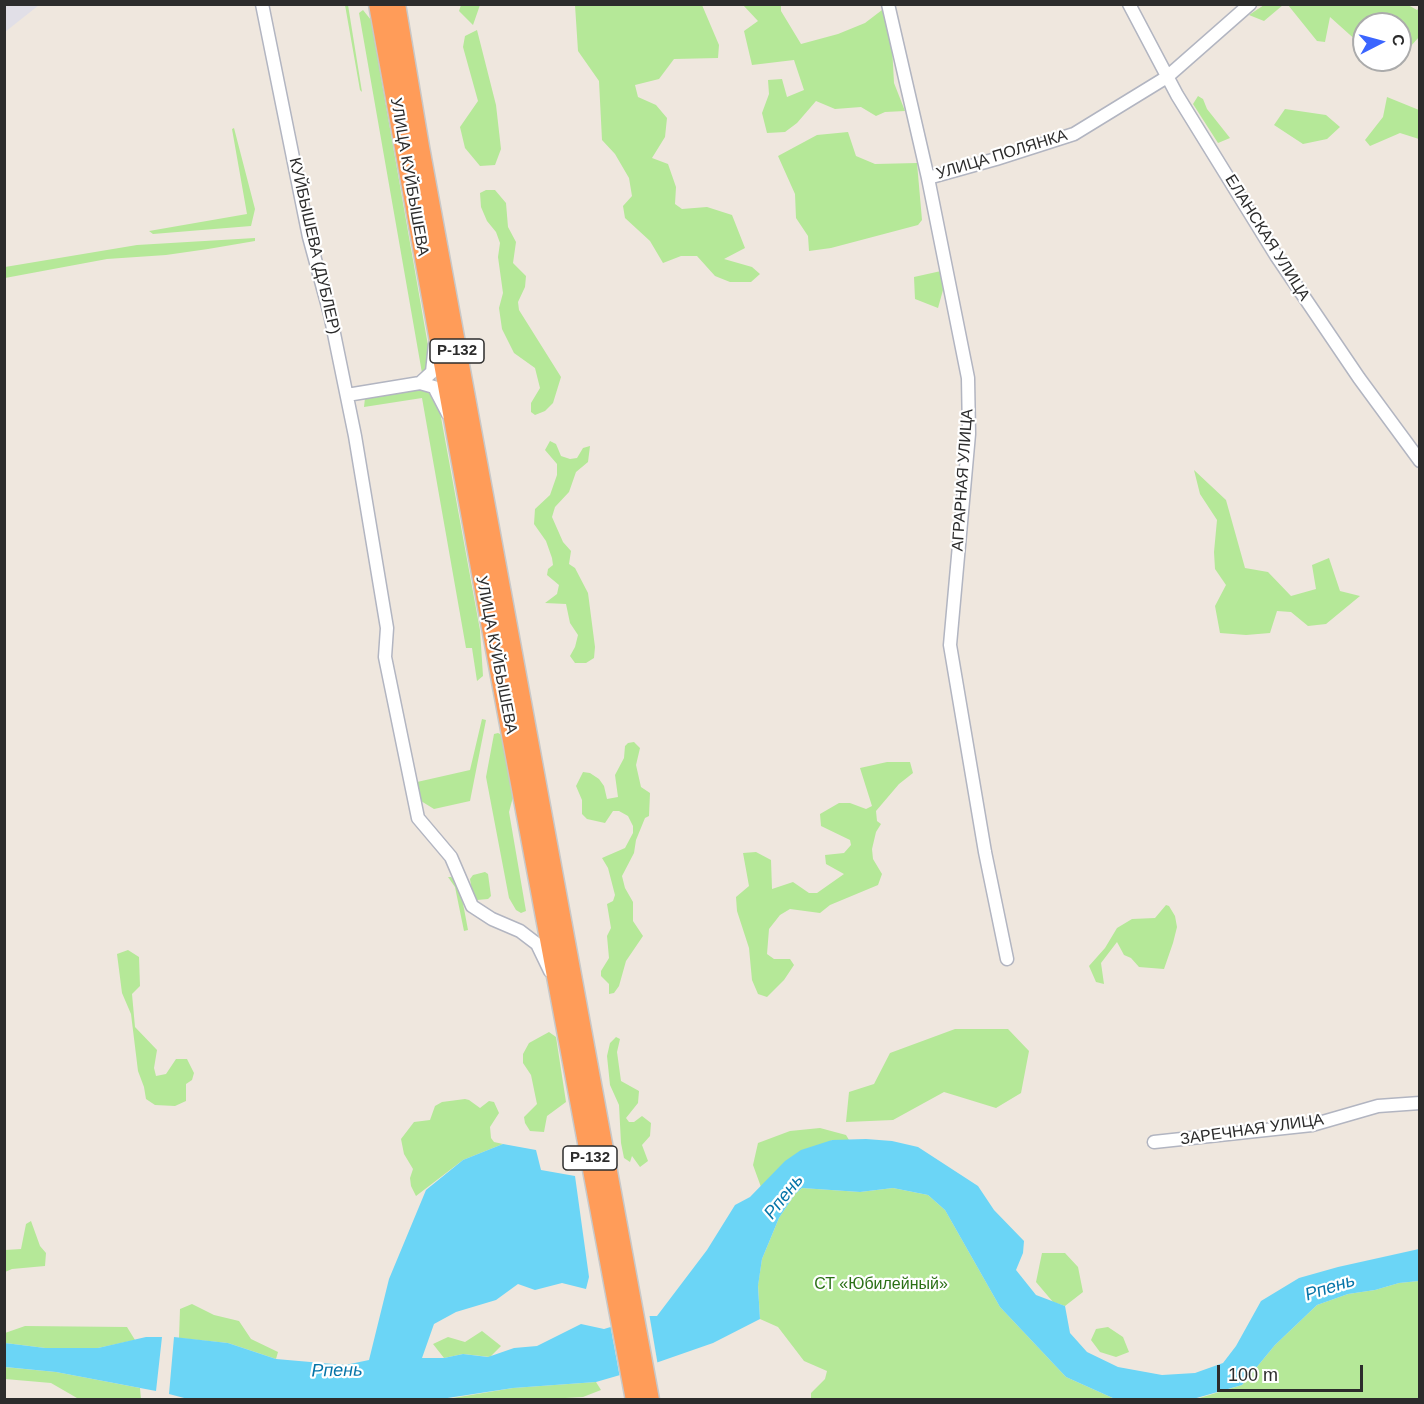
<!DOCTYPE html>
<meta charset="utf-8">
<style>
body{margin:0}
#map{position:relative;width:1424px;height:1404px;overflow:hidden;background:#efe7de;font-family:Helvetica,sans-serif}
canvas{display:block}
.frame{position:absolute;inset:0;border:6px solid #2c2c2c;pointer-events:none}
.north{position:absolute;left:1352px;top:12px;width:60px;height:60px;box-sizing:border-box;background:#fff;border:2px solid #ababab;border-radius:50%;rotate:84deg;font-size:16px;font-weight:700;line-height:24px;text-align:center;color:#2c2c2c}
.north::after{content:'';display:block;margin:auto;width:21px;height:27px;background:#3b65ff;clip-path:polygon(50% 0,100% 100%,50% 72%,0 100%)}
.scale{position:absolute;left:1217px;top:1365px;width:146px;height:27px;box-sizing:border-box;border:3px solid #2c2c2c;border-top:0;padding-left:8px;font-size:18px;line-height:21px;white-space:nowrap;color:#2c2c2c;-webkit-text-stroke:4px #fff;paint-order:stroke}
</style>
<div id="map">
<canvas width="1424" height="1404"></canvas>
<div class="frame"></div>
<div class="north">С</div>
<div class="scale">100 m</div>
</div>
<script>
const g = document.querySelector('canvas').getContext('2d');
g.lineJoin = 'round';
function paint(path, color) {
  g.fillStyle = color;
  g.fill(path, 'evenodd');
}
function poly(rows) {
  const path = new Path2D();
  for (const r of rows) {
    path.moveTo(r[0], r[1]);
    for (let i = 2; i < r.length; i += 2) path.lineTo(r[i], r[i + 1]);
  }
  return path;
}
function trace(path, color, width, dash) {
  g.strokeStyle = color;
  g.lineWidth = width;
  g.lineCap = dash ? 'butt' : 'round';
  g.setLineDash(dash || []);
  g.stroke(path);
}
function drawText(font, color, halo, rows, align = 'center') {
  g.font = font + ' Helvetica,sans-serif';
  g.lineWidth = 4.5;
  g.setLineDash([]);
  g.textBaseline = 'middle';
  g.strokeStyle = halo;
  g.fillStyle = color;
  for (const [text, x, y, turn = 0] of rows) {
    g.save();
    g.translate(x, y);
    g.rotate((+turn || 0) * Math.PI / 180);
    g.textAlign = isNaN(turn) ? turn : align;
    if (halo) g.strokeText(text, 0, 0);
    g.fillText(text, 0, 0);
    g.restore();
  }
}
paint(poly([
 [5,4,39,4,39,5,5,32]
]), '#e1dfe7');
paint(poly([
 [345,5,348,5,362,92,360,90],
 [461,5,480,5,473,25,459,11],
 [575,5,702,5,719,45,718,58,674,59,659,79,635,85,638,97,656,105,667,118,665,137,652,158,668,164,676,187,675,204,682,209,707,207,732,215,745,248,724,259,752,267,760,274,751,282,730,282,715,276,697,256,681,256,663,263,650,241,625,218,623,206,632,196,629,178,615,154,602,140,599,81,578,51],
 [743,5,781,5,781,11,801,44,838,34,865,23,882,10,891,27,894,83,905,111,885,112,876,116,861,107,835,109,816,101,797,123,785,132,767,133,762,113,769,94,768,80,782,79,787,97,804,90,794,60,752,65,744,31,758,21],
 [1264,5,1264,4,1283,5,1264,21,1249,15],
 [1288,5,1408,5,1417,10,1419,8,1419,37,1410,47,1400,34,1400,24,1364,24,1364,42,1359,43,1330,17,1325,42,1317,41],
 [363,10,371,20,430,357,428,370,422,373,359,13],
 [477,30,496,105,501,149,495,165,480,166,465,148,460,127,478,101,463,47,465,36],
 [1198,96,1203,99,1207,109,1230,138,1218,143,1193,104],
 [1387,97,1419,110,1419,139,1400,133,1370,146,1365,140,1383,117],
 [1285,109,1326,115,1340,127,1327,139,1303,144,1274,125],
 [234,128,255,209,251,226,153,234,149,231,247,214,232,129],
 [848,132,856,156,875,164,917,163,922,220,918,225,831,248,809,251,808,236,796,218,795,194,778,156,817,135],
 [486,190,495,190,506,203,508,227,516,242,513,263,526,276,525,287,518,302,519,310,561,377,553,403,545,411,535,415,531,412,531,403,540,388,535,368,514,353,502,329,499,308,503,293,498,257,500,243,496,232,487,221,481,207,480,193],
 [255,238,255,241,208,249,166,255,107,259,5,278,5,267,137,245],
 [941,271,943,290,938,308,915,299,914,277],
 [419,388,428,390,438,401,480,630,483,676,477,681,472,648,466,648,422,398,364,407,365,398],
 [550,441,556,444,561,456,570,459,577,458,583,448,590,446,588,462,576,472,569,492,555,507,552,517,563,542,571,551,569,564,575,568,588,593,595,647,594,658,586,663,575,663,570,656,575,647,578,635,570,623,566,604,545,603,557,594,559,585,547,575,548,569,553,565,552,558,546,541,534,524,535,509,550,495,557,475,557,464,545,450],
 [1194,470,1226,500,1245,568,1268,572,1291,596,1316,589,1312,565,1329,558,1340,591,1360,596,1326,624,1308,626,1291,612,1277,611,1270,633,1246,635,1220,633,1215,606,1226,585,1215,569,1214,552,1217,520,1200,494],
 [482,719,486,720,470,801,434,809,421,801,417,782,470,770],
 [498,733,502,735,513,797,509,812,526,911,521,913,516,910,509,898,486,777,494,734],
 [634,742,640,748,636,765,641,787,650,793,649,816,645,818,636,840,634,853,622,876,625,888,633,902,633,921,643,936,626,961,619,986,614,993,609,994,609,984,601,976,601,971,609,958,607,936,611,928,607,904,613,901,615,895,608,868,602,858,625,848,633,833,633,826,628,816,619,811,613,811,605,823,587,819,582,814,582,800,576,786,583,772,590,773,599,779,604,786,607,799,618,797,615,775,624,758,625,746,628,743],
 [887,762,910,762,913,773,899,784,876,811,877,821,881,824,876,832,872,849,873,859,882,874,878,885,830,905,820,913,790,909,780,915,769,929,767,954,774,959,790,959,794,965,784,980,767,997,758,994,752,980,749,948,737,911,736,897,749,886,743,853,756,852,771,860,772,889,793,882,809,893,817,893,844,874,826,864,825,855,844,853,851,845,850,840,821,826,820,814,839,803,850,803,866,809,872,806,860,768],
 [485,872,488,874,491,896,488,899,477,900,473,897,470,879,473,875],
 [448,877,451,877,459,882,468,930,464,931,455,887],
 [1166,905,1169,906,1175,916,1177,927,1173,943,1164,969,1139,967,1131,958,1124,955,1117,942,1101,963,1104,984,1096,982,1089,966,1105,948,1117,928,1132,919,1155,918],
 [128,950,139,957,140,986,132,994,135,1027,157,1050,154,1068,156,1076,166,1074,176,1059,187,1059,194,1073,192,1080,186,1084,186,1101,175,1106,155,1105,146,1099,144,1087,138,1071,131,1014,122,993,117,954],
 [955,1029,1008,1029,1029,1051,1021,1093,996,1108,944,1092,893,1120,846,1122,849,1092,874,1084,890,1053],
 [549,1032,556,1037,566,1102,547,1116,544,1132,530,1131,525,1123,524,1117,537,1104,531,1075,523,1063,523,1054,529,1043],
 [616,1037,620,1039,617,1052,621,1081,639,1091,638,1103,626,1118,629,1122,634,1122,642,1116,651,1123,650,1136,642,1145,648,1161,640,1167,632,1156,630,1162,624,1158,621,1143,619,1105,610,1085,607,1056,610,1043],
 [465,1099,469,1100,480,1108,489,1101,494,1102,499,1113,490,1127,491,1138,494,1142,503,1144,463,1160,416,1196,411,1186,410,1178,413,1169,404,1154,401,1139,414,1122,430,1120,435,1106,442,1102],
 [820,1128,846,1135,849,1140,832,1140,767,1181,761,1187,753,1165,758,1143,790,1131],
 [802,1188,860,1192,893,1188,928,1195,945,1210,1000,1307,1066,1377,1115,1399,811,1399,811,1393,825,1379,827,1371,804,1361,778,1327,760,1319,758,1285,762,1259,779,1218,795,1194],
 [31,1221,40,1246,46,1253,45,1266,12,1269,5,1272,5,1250,21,1249,26,1224],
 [1042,1253,1065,1253,1078,1267,1083,1292,1065,1306,1053,1302,1036,1282],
 [1419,1281,1419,1399,1193,1400,1242,1385,1275,1345,1317,1305,1348,1294,1375,1290,1399,1283],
 [192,1304,214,1315,239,1321,251,1339,278,1352,276,1359,228,1343,179,1338,180,1309],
 [25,1326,127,1327,135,1340,98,1348,45,1348,5,1343,5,1333],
 [1108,1327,1123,1337,1129,1352,1116,1357,1100,1352,1091,1340,1096,1329],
 [482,1331,501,1346,490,1357,463,1354,444,1358,433,1344,448,1337,465,1342],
 [4,1367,56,1372,140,1388,141,1399,77,1398,51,1383,5,1379],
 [596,1382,601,1390,583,1397,548,1399,441,1400,513,1388]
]), '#b5e898');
paint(poly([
 [866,1139,892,1141,918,1147,978,1186,994,1210,1024,1241,1023,1253,1016,1270,1036,1295,1065,1306,1070,1333,1087,1352,1118,1367,1162,1375,1195,1373,1223,1363,1236,1346,1261,1301,1299,1278,1338,1267,1419,1249,1419,1281,1399,1283,1375,1290,1348,1294,1317,1305,1275,1345,1242,1385,1193,1399,1115,1399,1066,1377,1000,1307,945,1210,928,1195,893,1188,860,1192,802,1188,795,1194,779,1218,762,1259,758,1286,760,1319,713,1343,627,1373,596,1382,513,1388,441,1399,188,1399,169,1394,174,1337,228,1343,276,1359,345,1365,369,1360,389,1279,426,1190,463,1160,503,1144,536,1150,541,1170,575,1176,589,1277,586,1289,562,1283,535,1290,518,1284,496,1300,456,1312,434,1324,422,1358,444,1358,463,1354,488,1357,514,1348,537,1346,581,1324,604,1329,647,1316,657,1316,707,1250,735,1205,750,1197,785,1161,801,1150,832,1140],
 [146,1337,162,1337,156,1391,56,1372,5,1367,5,1343,45,1348,98,1348]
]), '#6bd5f6');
paint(poly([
 [649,1313,658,1366,620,1378,610,1324]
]), '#efe7de');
const minor = poly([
 [262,4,309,237,330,314,355,436,387,628,385,657,418,818,451,857,472,906,492,919,520,931,537,944,550,971],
 [888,4,928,178,968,378,969,434,950,645,985,852,1007,959],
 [1129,4,1177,95,1277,257,1359,378,1420,461],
 [928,178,996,159,1074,134,1167,77,1250,4],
 [420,383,432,372,435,344],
 [347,395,420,383,434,387,448,414],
 [1154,1142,1312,1125,1378,1106,1420,1103]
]);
const highway = poly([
 [378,4,486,601,635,1400],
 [396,4,420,147,650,1400]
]);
trace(minor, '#b2b5c1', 15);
trace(highway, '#c8c8c8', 21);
trace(minor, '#fff', 12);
trace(highway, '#ff9c59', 18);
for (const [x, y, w] of [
 [457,351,54],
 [590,1158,54]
]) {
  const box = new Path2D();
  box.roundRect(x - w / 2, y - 12, w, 24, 4.5);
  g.fillStyle = '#fff';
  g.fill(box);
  trace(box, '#2c2c2c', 1.5);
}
drawText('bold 15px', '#2c2c2c', null, [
 ["Р-132",457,351],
 ["Р-132",590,1158]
]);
drawText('16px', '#2c2c2c', '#fff', [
 ["УЛИЦА ПОЛЯНКА",1002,155,-17],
 ["УЛИЦА КУЙБЫШЕВА",409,177,80],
 ["ЕЛАНСКАЯ УЛИЦА",1267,238,58],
 ["КУЙБЫШЕВА (ДУБЛЕР)",314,246,77],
 ["АГРАРНАЯ УЛИЦА",963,480,-86],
 ["УЛИЦА КУЙБЫШЕВА",496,655,79],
 ["ЗАРЕЧНАЯ УЛИЦА",1252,1130,-8]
]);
drawText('16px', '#2b7016', '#fff', [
 ["СТ «Юбилейный»",881,1285]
]);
drawText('italic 18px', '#0574a8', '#fff', [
 ["Рпень",784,1197,-52],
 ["Рпень",1330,1288,-18],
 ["Рпень",337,1371,-1]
]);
</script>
